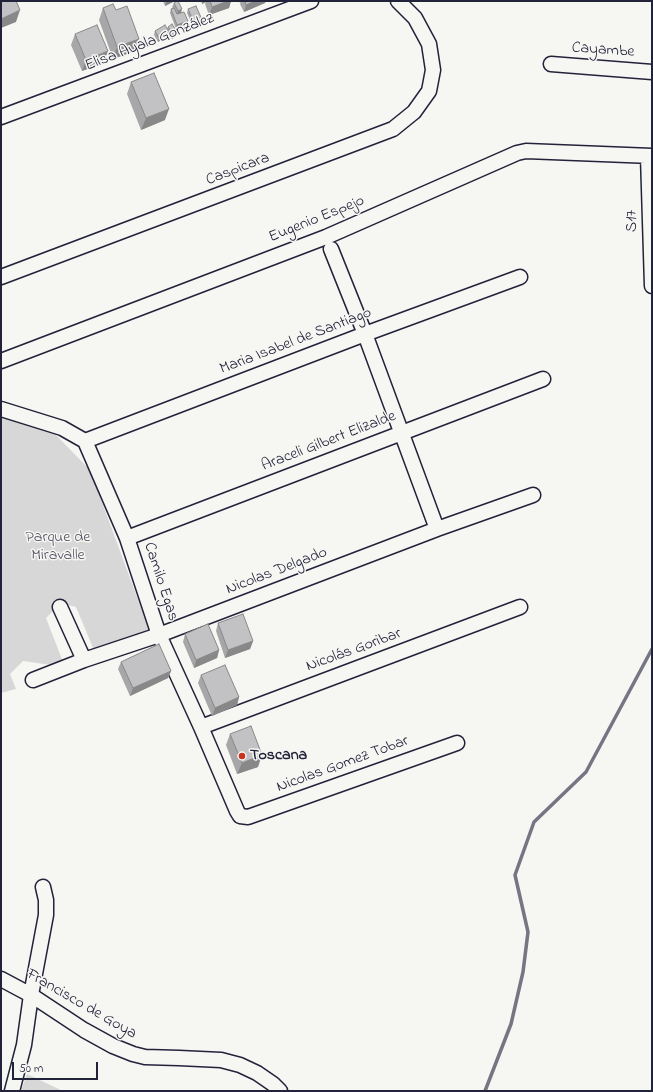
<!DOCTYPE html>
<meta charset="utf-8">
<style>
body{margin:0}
#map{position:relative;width:653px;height:1092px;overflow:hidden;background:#f6f6f2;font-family:"Indie Flower",sans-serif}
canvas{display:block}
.frame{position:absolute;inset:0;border:2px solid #22223b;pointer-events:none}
.scale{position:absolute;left:12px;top:1062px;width:86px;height:18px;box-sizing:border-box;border:2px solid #22223b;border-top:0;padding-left:5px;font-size:12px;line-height:14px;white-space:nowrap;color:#22223b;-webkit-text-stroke:3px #f6f6f2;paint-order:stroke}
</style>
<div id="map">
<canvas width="653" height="1092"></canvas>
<div class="frame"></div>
<div class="scale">50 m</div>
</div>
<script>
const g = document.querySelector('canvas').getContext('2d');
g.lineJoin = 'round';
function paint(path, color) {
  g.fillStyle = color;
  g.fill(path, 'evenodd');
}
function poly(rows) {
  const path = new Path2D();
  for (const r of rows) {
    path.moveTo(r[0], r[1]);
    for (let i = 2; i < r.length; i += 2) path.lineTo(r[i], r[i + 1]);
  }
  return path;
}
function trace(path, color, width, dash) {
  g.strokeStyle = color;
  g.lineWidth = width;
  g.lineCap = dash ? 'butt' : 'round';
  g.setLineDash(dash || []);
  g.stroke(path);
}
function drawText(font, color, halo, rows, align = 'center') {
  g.font = font + ' "Indie Flower",sans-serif';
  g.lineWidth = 3;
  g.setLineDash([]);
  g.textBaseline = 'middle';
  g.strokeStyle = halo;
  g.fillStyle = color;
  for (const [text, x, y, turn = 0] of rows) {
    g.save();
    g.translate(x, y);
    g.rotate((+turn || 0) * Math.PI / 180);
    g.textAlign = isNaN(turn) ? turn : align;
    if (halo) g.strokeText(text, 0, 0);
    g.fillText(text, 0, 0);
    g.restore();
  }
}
paint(poly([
 [1,418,6,419,56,435,90,470,150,632,96,655,76,607,68,605,60,607,53,611,46,618,65,667,23,661,10,674,16,689,1,693],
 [27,1074,63,1091,21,1091]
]), '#d7d7d7');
trace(poly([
 [485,1091,511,1024,523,972,528,932,515,875,534,822,586,772,652,649]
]), '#757583', 3.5);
const minor = poly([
 [551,64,652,72],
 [1,117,311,1],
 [648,156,652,286],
 [331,249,365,334,437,529],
 [1,277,393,129,414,112,429,91,433,70,429,44,415,18,398,1],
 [1,361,326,237,517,153,526,151,652,156],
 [1,409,62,428,85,441,127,538,159,635,201,727,237,811,240,816,248,817,457,743],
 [85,441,365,334,520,277],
 [127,538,543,379],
 [60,607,84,660],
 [33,680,84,660,159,635,437,529,533,495],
 [201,727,520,607],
 [1,979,31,995,84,1030,113,1046,133,1054,145,1057,179,1058,221,1060,240,1065,257,1073,273,1084,280,1091],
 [12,1091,24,1045,31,995,46,915,46,900,43,887]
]);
trace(minor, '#22223b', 17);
trace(minor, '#f6f6f2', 14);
paint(poly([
 [163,1,174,1,173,2,165,6],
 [201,1,231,1,229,8,209,15,205,4,206,2,202,4],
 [239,1,245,1,265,3,244,12,240,4,241,2,240,3],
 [174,3,188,21,186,25,176,29,170,13,171,9,173,8,172,7],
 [103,8,116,10,135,51,113,59,99,20],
 [188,9,203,22,201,26,194,29,187,13],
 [168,27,177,32,176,36,172,39,168,34,168,36,158,42,154,35,155,31,167,29],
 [75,34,108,51,103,63,82,71,71,45],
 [131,82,165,120,141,130,127,94],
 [218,623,253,641,250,649,225,658,216,631],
 [185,634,219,650,217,658,194,668,183,642],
 [121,662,171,671,168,678,130,696,118,669],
 [201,675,239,697,237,705,212,716,198,683],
 [230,734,258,767,237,774,226,745]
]), '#a7a7a9');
paint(poly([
 [167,1,174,1,173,2,165,6],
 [203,1,206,1,206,2,202,4],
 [228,1,231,1,229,8,209,15,212,7],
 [255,1,266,1,265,3,244,12,246,5],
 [182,9,181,13,176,15,178,11],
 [20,10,16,22,1,28,1,19],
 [188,21,186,25,176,29,177,25],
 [203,22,201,26,194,29,195,25],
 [169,32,168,36,158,42,159,38],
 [177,32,176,36,172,39,173,35],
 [139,39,135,51,113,59,117,47],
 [108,51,103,63,82,71,86,60],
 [169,109,165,120,141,130,146,118],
 [253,641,250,649,225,658,228,650],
 [219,650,217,658,194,668,196,660],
 [171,671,168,678,130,696,133,688],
 [239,697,237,705,212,716,215,708],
 [262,755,258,767,237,774,242,763]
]), '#888889');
const building = poly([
 [1,1,16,1,20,10,1,19,1,1],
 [177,1,178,1,182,9,178,11,174,3,177,1],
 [210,1,228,1,212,7,210,1],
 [245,1,255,1,246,5,245,1],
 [113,4,116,10,127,6,139,39,117,47,103,8,113,4],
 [196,6,203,22,195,25,188,9,196,6],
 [174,8,177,14,184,12,188,21,177,25,171,9,174,8],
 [172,24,177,32,173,35,168,27,172,24],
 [97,25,108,51,86,60,75,34,97,25],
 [165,25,169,32,159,38,155,31,165,25],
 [154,73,169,109,146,118,131,82,154,73],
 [243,614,253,641,228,650,218,623,243,614],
 [208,624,219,650,196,660,185,634,208,624],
 [159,644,171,671,133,688,121,662,159,644],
 [225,665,239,697,215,708,201,675,225,665],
 [251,726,262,755,242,763,230,734,251,726]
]);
paint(building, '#c2c2c4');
trace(building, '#888889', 1);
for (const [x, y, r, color] of [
 [242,756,4,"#c8321e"]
]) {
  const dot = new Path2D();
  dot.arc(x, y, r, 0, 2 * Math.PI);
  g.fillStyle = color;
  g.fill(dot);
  trace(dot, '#f6f6f2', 1.5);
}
drawText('16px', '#22223b', '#f6f6f2', [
 ["Elisa Ayala González",150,43,-21],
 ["Cayambe",603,51,4],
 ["Caspicara",238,170,-21],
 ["Eugenio Espejo",317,220,-22],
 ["S17",633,221,-92],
 ["Maria Isabel de Santiago",296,342,-21],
 ["Araceli Gilbert Elizalde",329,442,-21],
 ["Nicolas Delgado",277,572,-21],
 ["Camilo Egas",160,582,72],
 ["Nicolás Goribar",354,651,-20],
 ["Nicolas Gomez Tobar",343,765,-20],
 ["Francisco de Goya",81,1005,30]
]);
drawText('16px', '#4f4f62', '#f6f6f2', [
 ["Parque de",58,538],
 ["Miravalle",58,556]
]);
drawText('bold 16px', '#22223b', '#f6f6f2', [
 ["Toscana",250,756]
], 'left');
</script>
